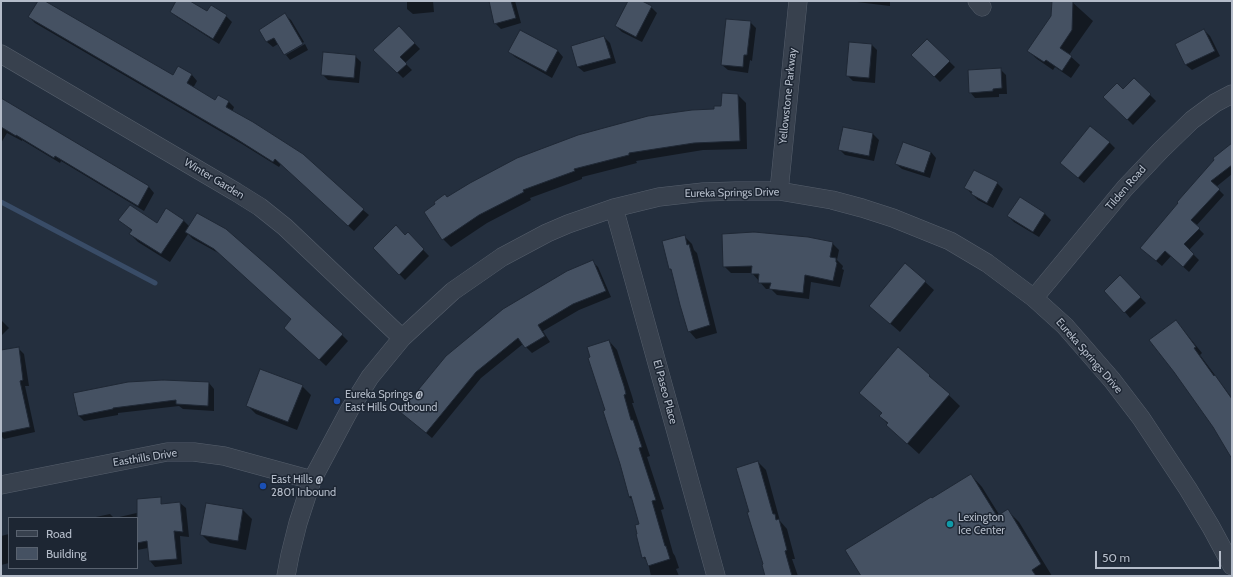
<!DOCTYPE html>
<style>
body{margin:0}
#map{position:relative;width:1233px;height:577px;overflow:hidden;background:#242f3e;font-family:Cabin,sans-serif}
canvas{display:block}
.frame{position:absolute;inset:0;border:2px solid #b4bcc9;pointer-events:none}
.legend{position:absolute;left:8px;top:517px;width:130px;height:52px;box-sizing:border-box;background:#1d2633;border:1px solid #59626f;margin:0;padding:5px 7px;list-style:none;font-size:12px;color:#b4bcc9}
.legend li{display:flex;align-items:center;gap:8px;height:20px}
.legend b{width:20px;border:1px solid #59626f}
.scale{position:absolute;left:1095px;top:551px;width:126px;height:18px;box-sizing:border-box;border:2px solid #b4bcc9;border-top:0;padding-left:5px;font-size:12px;line-height:14px;white-space:nowrap;color:#b4bcc9;-webkit-text-stroke:3px #1d2633;paint-order:stroke}
</style>
<div id="map">
<canvas width="1233" height="577"></canvas>
<div class="frame"></div>
<ul class="legend">
<li><b style="height:5px;background:#38414e"></b>Road</li>
<li><b style="height:11px;background:#455162"></b>Building</li>
</ul>
<div class="scale">50 m</div>
</div>
<script>
const g = document.querySelector('canvas').getContext('2d');
g.lineJoin = 'round';
function paint(path, color) {
  g.fillStyle = color;
  g.fill(path, 'evenodd');
}
function poly(rows) {
  const path = new Path2D();
  for (const r of rows) {
    path.moveTo(r[0], r[1]);
    for (let i = 2; i < r.length; i += 2) path.lineTo(r[i], r[i + 1]);
  }
  return path;
}
function trace(path, color, width, dash) {
  g.strokeStyle = color;
  g.lineWidth = width;
  g.lineCap = dash ? 'butt' : 'round';
  g.setLineDash(dash || []);
  g.stroke(path);
}
function drawText(font, color, halo, rows, align = 'center') {
  g.font = font + ' Cabin,sans-serif';
  g.lineWidth = 3;
  g.setLineDash([]);
  g.textBaseline = 'middle';
  g.strokeStyle = halo;
  g.fillStyle = color;
  for (const [text, x, y, turn = 0] of rows) {
    g.save();
    g.translate(x, y);
    g.rotate((+turn || 0) * Math.PI / 180);
    g.textAlign = isNaN(turn) ? turn : align;
    if (halo) g.strokeText(text, 0, 0);
    g.fillText(text, 0, 0);
    g.restore();
  }
}
paint(poly([
 [39,1,44,1,173,77,179,67,192,75,197,81,193,88,215,102,219,96,229,102,234,107,232,112,363,210,369,215,354,231,281,164,279,167,242,144,35,23,29,17],
 [177,1,188,1,208,13,226,16,232,22,219,44,177,17,171,12],
 [407,1,433,1,434,12,413,14,407,9],
 [490,1,515,1,521,23,501,29,495,23],
 [629,1,640,1,651,7,657,13,642,42,622,32,616,26],
 [856,1,890,1,890,6,857,2],
 [1053,1,1071,1,1093,21,1069,55,1080,65,1071,78,1055,67,1053,70,1037,59,1028,51,1052,17],
 [285,15,291,20,304,42,285,55,278,44,273,47,267,42,260,31],
 [750,22,756,28,752,61,750,60,748,73,728,70,722,65],
 [399,27,420,49,405,63,412,70,403,78,375,50],
 [1204,30,1210,36,1220,56,1192,70,1186,65,1176,44],
 [520,31,558,51,563,57,552,78,515,57,509,52],
 [604,37,610,43,616,63,584,72,578,67,573,46],
 [927,40,955,67,940,82,913,55],
 [305,44,308,50,290,60,286,55],
 [872,45,877,50,875,83,853,81,847,75],
 [355,56,361,62,359,83,328,80,322,74],
 [1000,69,1006,75,1007,94,999,94,999,97,975,98,970,92],
 [1134,79,1156,101,1133,125,1105,97,1123,91],
 [738,95,746,103,747,149,703,150,636,161,637,163,582,177,582,179,530,198,531,200,487,223,451,247,443,239,448,198,715,110,722,107],
 [1,100,149,187,154,193,144,211,61,161,60,163,22,140,22,141,7,133,1,143],
 [844,128,873,134,879,140,874,161,845,155,839,149],
 [1109,142,1115,148,1084,183,1061,163],
 [1232,145,1232,174,1216,187,1224,195,1196,226,1204,234,1189,250,1199,260,1189,272,1171,256,1162,266,1147,253],
 [931,152,936,158,930,178,902,169,896,164],
 [975,171,997,183,1003,189,993,208,978,200,966,188],
 [1020,198,1045,214,1051,220,1039,237,1014,222,1008,216],
 [120,220,157,224,183,220,190,227,342,335,348,341,326,366,292,334,292,319,222,255,193,239,188,234,170,262,138,242,130,234,132,231],
 [408,234,429,256,405,280,374,248,405,236],
 [684,236,692,244,694,250,697,253,717,333,696,339,689,331,673,272,670,269],
 [832,243,839,250,837,260,843,266,842,269,844,270,840,287,811,282,809,299,777,295,771,289,766,289,752,273,731,273,724,266],
 [593,262,598,267,611,297,579,310,543,331,550,342,532,353,523,344,481,378,432,438,401,412],
 [905,264,934,290,900,332,870,306],
 [1120,277,1146,303,1130,318,1125,312],
 [1,320,9,328,1,336],
 [1176,321,1202,353,1200,355,1232,398,1232,458,1214,427],
 [609,341,617,350,632,396,634,403,632,403,650,456,647,457,664,509,661,510,673,553,675,556,679,568,676,569,679,576,651,576,648,562,643,557,640,525,633,500,629,497,606,411],
 [18,348,24,354,29,386,25,386,35,432,4,439,1,436,1,351],
 [929,376,960,406,919,454,887,425,888,424,880,416,882,413,861,393],
 [209,383,214,389,214,411,183,409,179,406,118,413,118,415,84,421,78,415],
 [302,386,311,395,297,430,256,414,247,405],
 [758,462,766,470,780,521,787,529,795,559,792,559,798,576,766,576,765,565,750,512],
 [971,475,982,487,1000,516,1008,511,1019,522,1052,576,862,576,932,499],
 [180,503,186,508,189,537,180,536,182,564,155,567,150,561,148,548,137,550,137,518,115,518],
 [207,504,243,510,252,519,246,550,210,543,202,535],
 [110,514,114,518,91,518],
 [9,534,9,563,1,565,1,536]
]), '#0007');
trace(poly([
 [1,202,155,283]
]), '#394c67', 5);
const building = poly([
 [38,1,45,1,173,75,178,66,192,74,187,83,215,100,218,95,229,101,226,107,253,122,303,154,364,209,348,226,275,159,273,162,235,138,28,17,38,1],
 [176,1,190,1,207,11,211,5,227,15,213,39,170,12,176,1],
 [489,1,511,1,516,18,494,24,489,1],
 [628,1,642,1,652,6,636,37,615,26,628,1],
 [1052,1,1073,1,1072,30,1060,48,1072,56,1062,71,1046,60,1044,62,1027,51,1051,16,1052,1],
 [285,13,303,44,284,55,274,38,266,42,259,30,285,13],
 [726,19,751,21,747,55,744,55,743,67,721,65,726,19],
 [399,26,415,43,400,57,407,64,397,73,373,50,399,26],
 [1204,29,1215,51,1185,65,1175,44,1204,29],
 [520,30,558,50,546,72,508,52,520,30],
 [604,36,611,58,577,67,571,46,604,36],
 [927,39,950,61,934,77,911,55,927,39],
 [849,42,872,44,869,78,846,76,849,42],
 [323,52,356,55,354,78,321,75,323,52],
 [1001,68,1002,88,993,89,993,91,969,93,968,70,1001,68],
 [1134,78,1151,94,1127,120,1103,97,1117,83,1123,89,1134,78],
 [722,93,738,94,740,141,694,143,629,153,629,155,574,169,575,171,523,190,524,192,479,215,442,240,424,212,435,204,434,202,445,194,447,197,470,183,517,158,578,135,648,116,692,110,714,109,714,106,721,106,722,93],
 [1,98,149,186,138,206,55,156,54,158,16,135,16,136,1,127,1,98],
 [1090,126,1110,142,1078,178,1060,163,1090,126],
 [843,127,873,133,869,156,838,150,843,127],
 [903,142,931,152,924,173,895,164,903,142],
 [1232,143,1232,165,1211,181,1220,189,1191,220,1200,228,1184,244,1194,254,1183,267,1165,251,1156,261,1140,248,1178,203,1177,202,1214,160,1213,158,1232,143],
 [974,170,998,182,987,203,971,194,972,192,964,188,974,170],
 [1020,197,1045,213,1033,232,1007,216,1020,197],
 [130,205,157,223,166,208,184,220,161,254,129,234,132,230,118,220,130,205],
 [197,213,226,229,274,271,343,334,319,360,284,328,291,319,214,249,185,232,197,213],
 [396,225,405,235,408,232,424,249,399,275,373,248,396,225],
 [754,232,808,237,833,242,830,257,836,258,836,262,837,263,833,281,805,275,803,293,769,289,771,283,758,283,759,274,751,274,752,266,723,267,722,234,754,232],
 [685,235,687,245,689,244,710,325,688,332,680,305,671,269,669,269,662,241,685,235],
 [593,260,606,291,573,304,538,325,545,336,525,348,518,338,476,372,426,433,400,412,446,356,503,309,567,271,593,260],
 [905,263,926,281,890,324,869,306,905,263],
 [1120,275,1141,297,1124,313,1104,291,1120,275],
 [1176,320,1196,347,1194,348,1214,376,1215,375,1232,399,1232,459,1213,427,1174,372,1149,340,1176,320],
 [609,340,624,386,626,394,624,395,631,420,633,420,642,447,639,448,656,500,652,501,665,546,666,546,670,559,648,566,645,557,642,558,636,534,637,534,635,525,639,524,631,496,629,497,620,464,603,411,605,410,588,358,590,357,587,347,609,340],
 [19,347,23,380,20,381,30,427,1,433,1,350,19,347],
 [898,347,930,375,929,376,950,394,907,444,886,425,888,423,879,416,882,413,859,393,898,347],
 [260,369,303,385,288,422,246,406,260,369],
 [163,380,209,382,208,406,176,404,176,400,113,408,113,409,78,416,73,393,128,382,163,380],
 [758,461,773,514,775,514,776,520,779,519,787,550,785,551,792,576,765,576,762,565,763,564,747,512,749,512,736,468,758,461],
 [971,474,997,516,1008,509,1041,564,1032,570,1036,576,861,576,845,550,931,497,932,498,971,474],
 [161,497,161,504,180,502,183,532,174,531,177,559,149,561,147,541,137,543,137,499,161,497],
 [206,503,243,509,238,541,200,535,206,503]
]);
paint(building, '#455162');
trace(building, '#1f2835', 1);
const minor = poly([
 [977,1,982,7],
 [1,54,236,192,260,207,285,227,402,338],
 [779,191,798,1],
 [614,208,716,576],
 [1034,298,1125,188,1161,150,1192,120,1215,103,1232,94],
 [1,485,167,452,194,452,224,456,312,480],
 [286,576,290,555,298,523,312,480,350,409,370,377,402,338,453,291,502,257,547,233,568,224,614,208,659,197,703,192,736,191,779,191,832,200,862,208,893,218,950,241,987,263,1034,298,1065,326,1112,380,1141,418,1188,489,1211,527,1232,566]
]);
trace(minor, '#565f6c', 19);
trace(minor, '#38414e', 18);
for (const [x, y, r, color] of [
 [337,401,4,"#1a4fb4"],
 [263,486,4,"#1a4fb4"],
 [950,524,4,"#0f9aa8"]
]) {
  const dot = new Path2D();
  dot.arc(x, y, r, 0, 2 * Math.PI);
  g.fillStyle = color;
  g.fill(dot);
  trace(dot, '#1d2633', 1.5);
}
drawText('11px', '#b4bcc9', '#1d2633', [
 ["Yellowstone Parkway",788,96,-84],
 ["Winter Garden",214,179,31],
 ["Tilden Road",1126,188,-49],
 ["Eureka Springs Drive",732,193,-1],
 ["Eureka Springs Drive",1089,356,49],
 ["El Paseo Place",665,392,75],
 ["Easthills Drive",145,458,-9]
]);
drawText('11px', '#b4bcc9', '#1d2633', [
 ["Eureka Springs @",345,395],
 ["East Hills Outbound",345,408],
 ["East Hills @",271,480],
 ["2801 Inbound",271,493],
 ["Lexington",958,518],
 ["Ice Center",958,531]
], 'left');
</script>
